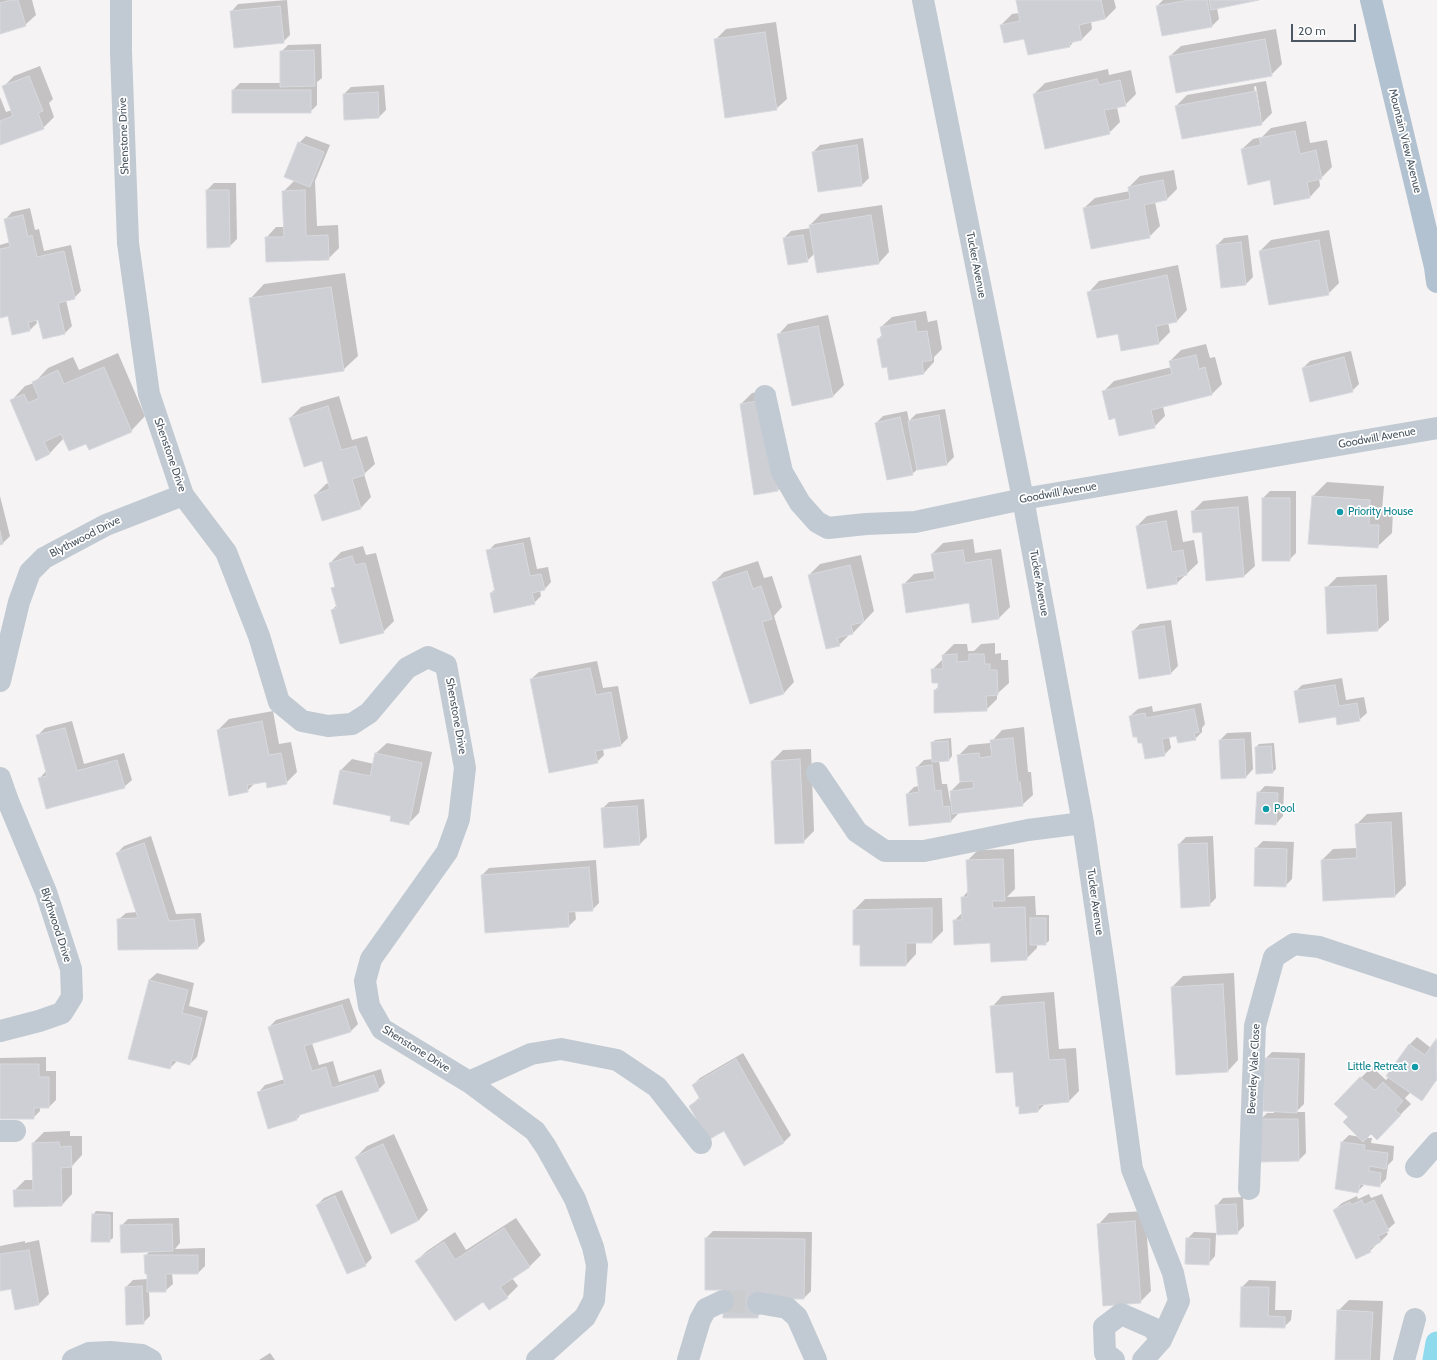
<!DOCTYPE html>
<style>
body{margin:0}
#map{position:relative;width:1437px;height:1360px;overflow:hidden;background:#f5f3f3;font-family:Cabin,sans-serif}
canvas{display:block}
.scale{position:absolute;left:1291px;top:24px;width:65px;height:18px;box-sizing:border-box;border:2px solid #4a5661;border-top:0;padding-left:5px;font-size:12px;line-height:14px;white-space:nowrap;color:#4a5661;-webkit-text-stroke:3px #fff;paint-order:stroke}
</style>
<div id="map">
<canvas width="1437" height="1360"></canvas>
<div class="scale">20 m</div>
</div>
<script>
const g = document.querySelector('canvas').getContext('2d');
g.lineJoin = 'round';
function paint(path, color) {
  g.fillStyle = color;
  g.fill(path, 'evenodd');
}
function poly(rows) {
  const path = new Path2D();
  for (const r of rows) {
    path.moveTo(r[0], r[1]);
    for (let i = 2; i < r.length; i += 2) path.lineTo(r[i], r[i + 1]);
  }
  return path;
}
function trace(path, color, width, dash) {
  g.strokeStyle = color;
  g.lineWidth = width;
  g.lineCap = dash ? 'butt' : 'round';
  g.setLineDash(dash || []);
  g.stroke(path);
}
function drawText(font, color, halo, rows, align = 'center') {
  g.font = font + ' Cabin,sans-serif';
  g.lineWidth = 3.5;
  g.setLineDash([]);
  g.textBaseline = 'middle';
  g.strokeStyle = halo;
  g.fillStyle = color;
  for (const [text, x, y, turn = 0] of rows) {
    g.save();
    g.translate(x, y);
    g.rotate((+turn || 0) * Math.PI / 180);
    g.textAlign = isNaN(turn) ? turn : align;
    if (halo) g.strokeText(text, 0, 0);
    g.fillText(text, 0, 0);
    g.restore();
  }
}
paint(poly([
 [0,0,32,0,36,15,25,25,0,33],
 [287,0,290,35,283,42,231,12,238,4],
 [1017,0,1114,0,1116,8,1105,19,1091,21,1092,29,1081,40,1074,41,1070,46,1025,38,1001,25,1012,14,1019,13],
 [1163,0,1254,0,1217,8,1219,19,1212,26,1163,35,1157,6],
 [776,22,787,99,776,109,715,40,726,29],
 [1276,29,1282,64,1271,75,1170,56,1181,46],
 [321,44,322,78,317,82,317,105,310,112,233,90,240,83,281,83,281,52,288,45],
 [40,66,53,99,49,103,54,117,43,128,0,144,0,97,6,112,12,110,3,87,14,76],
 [1108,69,1109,75,1131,70,1136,94,1125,105,1117,107,1120,122,1109,133,1034,94,1045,83],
 [1266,81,1272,113,1261,124,1176,106,1187,95],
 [1256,86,1261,117,1259,117,1254,87],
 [384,85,386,110,379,117,344,94,351,87],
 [1306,121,1310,143,1327,140,1332,167,1321,178,1319,178,1320,186,1310,197,1270,179,1242,149,1253,139,1262,137,1271,128],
 [306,136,330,145,315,181,317,226,338,225,339,248,328,259,266,238,276,227,285,227,283,192,295,180,299,143],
 [863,138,869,178,862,185,819,191,813,152,820,145],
 [1174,170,1177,189,1167,199,1155,202,1160,226,1149,237,1084,208,1095,198,1130,191,1129,187,1140,176],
 [214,183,236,183,237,239,230,246,207,190],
 [882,205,889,252,879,263,815,253,807,261,784,238,791,231,811,228,810,225,821,214],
 [30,208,35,230,39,229,44,251,71,245,81,291,74,298,66,300,72,326,65,333,39,319,36,319,37,323,30,330,13,334,8,315,0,317,0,245,10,242,5,220,12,212],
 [1329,230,1339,283,1328,294,1260,251,1271,240],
 [1248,235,1253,277,1246,284,1217,245,1224,238],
 [1178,265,1187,310,1177,321,1168,322,1170,332,1159,343,1122,350,1119,333,1089,292,1099,281],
 [345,273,358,356,343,370,250,299,264,284],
 [926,311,928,322,937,320,942,349,934,357,934,362,924,373,888,366,878,339,883,334,881,327,892,317],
 [828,315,844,385,833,396,778,335,788,324],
 [1206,344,1210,358,1215,357,1222,384,1211,395,1163,406,1165,416,1154,427,1116,417,1103,392,1114,381,1172,367,1170,361,1181,350],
 [1351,351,1359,384,1352,391,1303,368,1310,361],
 [118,353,145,416,131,431,87,442,64,438,49,454,11,401,25,386,34,383,48,368,73,357,79,370],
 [775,390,789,480,778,490,741,404,752,393],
 [339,396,352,440,367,436,375,464,364,474,371,497,361,508,315,495,326,484,329,483,322,460,290,418,301,407],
 [945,409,954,457,947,464,918,469,912,474,876,423,883,416,907,411,909,421,916,414],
 [1327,482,1384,486,1382,510,1393,511,1392,533,1377,547,1313,496],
 [1270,491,1296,491,1296,553,1289,560,1263,498],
 [0,496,10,536,3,543,0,544],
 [1248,496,1255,566,1244,576,1203,531,1192,512,1203,501],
 [1177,510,1183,542,1194,540,1198,563,1177,583,1137,526,1147,516],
 [530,537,537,569,548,567,551,582,544,590,540,590,541,596,534,603,491,593,495,589,488,551,495,544],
 [973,539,975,553,1001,549,1010,607,999,618,973,622,970,602,903,585,914,574,935,571,932,554,943,543],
 [363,546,366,555,376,553,394,621,383,632,332,610,337,605,332,589,336,585,330,563,341,552],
 [861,555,874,611,853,633,850,634,839,645,809,575,820,564],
 [758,561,764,578,772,576,782,607,774,616,794,682,784,693,713,583,724,572],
 [1387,575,1389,620,1378,630,1326,588,1337,577],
 [1171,620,1178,666,1171,673,1133,631,1140,624],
 [995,643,995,654,1001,653,1001,660,1008,660,1009,683,997,694,997,699,986,710,935,690,939,686,939,682,932,670,943,659,943,655,954,644,967,644,968,651,974,651,981,644],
 [597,661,603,688,618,686,628,738,621,745,603,749,604,755,597,762,531,679,539,672],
 [1342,678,1346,700,1364,697,1367,713,1359,720,1336,716,1295,692,1302,685],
 [1201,703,1205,724,1202,728,1202,732,1195,739,1177,735,1169,737,1171,748,1164,755,1143,742,1130,716,1138,709,1152,706,1153,712],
 [273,711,279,744,291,742,297,772,286,783,267,781,255,783,247,791,218,730,229,719],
 [72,721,84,764,124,753,132,780,124,787,39,779,46,771,38,735,45,728],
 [1024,727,1028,772,1031,772,1033,795,1022,805,958,812,958,814,951,821,907,794,914,787,919,786,917,767,924,760,933,759,932,743,935,740,951,738,952,756,949,760,939,760,942,784,947,784,950,801,952,800,951,791,961,781,958,756,969,745,990,743,991,750,993,750,992,741,1002,730],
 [1251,732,1253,769,1246,777,1220,740,1227,733],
 [387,743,432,752,419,813,409,823,392,815,334,803,341,770,352,759,374,764,376,753],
 [1274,743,1276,769,1273,772,1256,747,1259,744],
 [811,749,814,831,803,842,772,761,783,750],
 [1265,786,1284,787,1283,816,1276,824,1258,793],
 [644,799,647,837,640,844,602,809,609,802],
 [1402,812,1406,885,1395,896,1322,860,1333,849,1358,848,1356,825,1367,814],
 [151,836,176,914,201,913,205,941,198,948,119,949,118,920,126,913,137,912,117,853,124,846],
 [1213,836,1216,898,1209,905,1179,844,1186,837],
 [1263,841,1294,842,1292,879,1285,886,1256,848],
 [1014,849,1015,889,1007,897,1035,896,1036,915,1049,915,1049,941,1045,944,1037,944,1037,948,1026,959,991,942,954,921,962,913,962,898,968,891,967,861,978,850],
 [596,860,599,903,592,910,575,911,576,919,569,926,482,875,489,868],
 [942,898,943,931,932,942,916,942,916,954,906,965,861,944,854,944,854,910,865,899],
 [157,973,194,983,189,1006,208,1011,197,1057,190,1064,177,1061,170,1068,149,980],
 [1234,973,1238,1060,1228,1071,1172,987,1183,976],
 [1054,992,1059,1049,1076,1048,1079,1091,1069,1101,1046,1103,1038,1111,1014,1071,992,1007,1002,996],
 [349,998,358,1024,351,1031,312,1043,319,1065,333,1061,339,1082,381,1069,385,1083,378,1090,303,1112,297,1119,258,1093,265,1085,285,1079,269,1027,276,1020],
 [1417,1037,1431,1048,1437,1040,1437,1080,1421,1099,1411,1092,1405,1098,1411,1104,1387,1128,1371,1133,1366,1138,1372,1138,1371,1143,1394,1146,1393,1160,1388,1165,1386,1179,1379,1186,1365,1184,1358,1191,1342,1142,1349,1135,1360,1137,1350,1117,1335,1103,1372,1067,1386,1080,1389,1077,1388,1076,1410,1044],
 [1272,1052,1305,1053,1304,1104,1296,1112,1305,1112,1306,1153,1299,1160,1260,1120,1267,1113,1274,1113,1265,1059],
 [743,1053,791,1135,784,1142,744,1165,724,1130,690,1106,700,1097,693,1085,700,1078],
 [46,1057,46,1071,56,1071,56,1100,49,1107,40,1107,40,1111,33,1118,0,1118,0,1058],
 [70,1131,70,1136,82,1136,82,1155,72,1166,72,1194,62,1205,14,1191,25,1180,34,1180,33,1143,44,1132],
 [394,1134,428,1210,418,1221,356,1157,367,1146],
 [342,1190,372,1258,365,1265,317,1205,324,1198],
 [1369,1194,1371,1198,1382,1194,1395,1223,1386,1231,1388,1234,1381,1241,1377,1243,1377,1244,1370,1251,1334,1210,1342,1203,1357,1196,1358,1199],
 [1243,1197,1244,1226,1237,1233,1216,1234,1215,1256,1208,1264,1187,1239,1194,1232,1217,1233,1216,1206,1223,1198],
 [96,1211,113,1212,113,1238,109,1241,93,1215],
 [1145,1211,1151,1291,1140,1302,1099,1224,1109,1213],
 [179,1218,180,1243,175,1249,205,1248,205,1266,198,1273,172,1273,173,1284,165,1291,149,1291,150,1316,143,1323,126,1287,133,1280,148,1279,145,1256,150,1251,121,1226,128,1219],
 [516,1218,541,1255,530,1266,512,1278,518,1286,507,1297,484,1300,416,1261,427,1251,455,1232,466,1250],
 [713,1231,812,1232,811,1291,804,1298,764,1298,764,1310,757,1317,724,1289,706,1238],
 [39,1240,49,1294,39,1304,12,1288,0,1290,0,1246,25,1241,25,1243],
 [1249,1280,1276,1281,1275,1310,1292,1310,1291,1320,1284,1327,1241,1326,1242,1287],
 [1349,1300,1383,1301,1380,1360,1336,1360,1338,1311],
 [270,1353,275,1360,259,1360]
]), '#0003');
trace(poly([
 [1434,1360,1437,1343]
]), '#90daee', 23);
const building = poly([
 [11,0,18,0,26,26,0,34,0,3,11,0],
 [1016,0,1101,0,1105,19,1079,25,1082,40,1069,43,1070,47,1028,55,1024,39,1004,43,1000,25,1020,21,1016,0],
 [1189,0,1207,0,1212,27,1162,36,1156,6,1189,0],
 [1209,0,1259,0,1211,10,1209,0],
 [280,6,284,43,234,48,230,11,280,6],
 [765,32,777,110,725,118,714,39,765,32],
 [1265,39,1272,76,1176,93,1169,56,1265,39],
 [314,50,315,86,280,87,280,51,314,50],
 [29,76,43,111,38,113,44,129,0,145,0,121,13,116,2,86,29,76],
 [1097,79,1099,85,1120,80,1126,106,1104,110,1110,134,1045,149,1033,94,1097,79],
 [232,90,311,90,311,113,232,113,232,90],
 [1256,91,1262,125,1182,139,1175,106,1256,91],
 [378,92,379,118,344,120,343,94,378,92],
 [1295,131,1300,154,1316,150,1322,179,1307,182,1310,198,1274,205,1270,180,1248,185,1241,149,1261,145,1259,138,1295,131],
 [298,142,324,152,310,187,284,177,298,142],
 [857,145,862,186,818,192,812,152,857,145],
 [1163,180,1167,200,1144,205,1150,238,1091,249,1083,208,1130,199,1128,187,1163,180],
 [206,190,229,190,230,247,207,248,206,190],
 [305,190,306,236,328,235,329,260,266,262,265,237,284,237,282,191,305,190],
 [23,215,28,237,32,235,37,257,64,251,75,299,58,303,65,334,43,339,38,320,28,322,30,331,12,335,8,316,0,318,0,249,10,247,4,219,23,215],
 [871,215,879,264,817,273,809,225,871,215],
 [803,235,808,262,788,265,783,238,803,235],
 [1319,240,1329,295,1269,305,1259,251,1319,240],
 [1241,242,1246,285,1221,288,1216,245,1241,242],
 [1167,275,1177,322,1156,326,1159,344,1121,351,1118,334,1097,338,1087,292,1167,275],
 [331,287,344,371,262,383,249,298,331,287],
 [915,321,917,332,927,331,932,360,922,362,924,374,889,380,887,367,882,368,877,339,882,338,880,327,915,321],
 [818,326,833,397,792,406,777,334,818,326],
 [1196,355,1199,369,1205,367,1212,395,1151,410,1155,428,1119,436,1115,418,1109,420,1102,391,1172,374,1169,361,1196,355],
 [1344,357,1353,392,1310,402,1302,368,1344,357],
 [104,367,132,432,89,450,86,444,69,451,61,434,44,442,50,454,36,461,10,400,24,394,28,403,39,398,32,382,58,370,64,384,104,367],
 [764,400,778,491,754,495,740,404,764,400],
 [328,406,341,450,356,446,365,475,352,479,361,509,322,521,314,495,330,489,322,461,304,467,289,418,328,406],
 [939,415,947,465,917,470,908,421,939,415],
 [900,417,913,475,887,480,875,423,900,417],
 [1312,496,1370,500,1369,525,1379,525,1378,548,1308,544,1312,496],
 [1262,498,1290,498,1290,561,1262,561,1262,498],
 [1238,507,1244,577,1206,581,1202,532,1193,533,1191,511,1238,507],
 [1166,521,1172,552,1183,550,1187,575,1176,577,1177,584,1147,589,1136,526,1166,521],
 [0,531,3,544,0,545,0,531],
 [523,543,530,576,541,574,545,590,532,593,535,604,494,613,490,593,495,592,486,550,523,543],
 [963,550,965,563,991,559,999,619,972,623,969,603,906,613,902,584,935,579,931,554,963,550],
 [352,556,355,565,365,563,384,633,340,644,331,610,337,608,331,588,335,587,329,563,352,556],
 [850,565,864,622,851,625,853,634,837,638,840,646,826,649,808,575,850,565],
 [747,571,753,589,761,586,772,619,762,622,784,694,750,704,712,582,747,571],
 [1376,585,1378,631,1327,634,1325,587,1376,585],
 [1164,626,1171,674,1139,679,1132,631,1164,626],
 [957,654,957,662,969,661,969,654,984,654,985,664,990,664,990,670,997,670,998,695,986,696,987,711,934,713,934,690,938,690,938,683,932,683,931,669,943,669,942,655,957,654],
 [590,668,596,695,611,692,621,746,595,751,598,763,549,773,530,679,590,668],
 [1335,685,1339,706,1357,703,1360,721,1337,725,1336,717,1299,723,1294,691,1335,685],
 [1194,709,1199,732,1194,733,1196,740,1178,743,1176,736,1162,739,1165,756,1145,759,1142,743,1138,743,1137,737,1133,737,1129,716,1145,713,1146,718,1194,709],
 [262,721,269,755,281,753,287,784,267,788,266,782,247,785,248,792,229,796,217,730,262,721],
 [65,728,77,771,117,760,125,788,46,809,38,778,47,776,36,735,65,728],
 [1013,738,1018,782,1020,782,1023,806,952,814,950,791,974,788,973,781,960,782,957,755,979,753,980,758,992,756,990,740,1013,738],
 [1244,739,1246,778,1221,779,1219,740,1244,739],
 [948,741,949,761,932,762,931,742,948,741],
 [1271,746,1273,773,1256,774,1255,747,1271,746],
 [375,753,422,763,409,825,390,821,391,816,333,804,340,770,370,776,375,753],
 [800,759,804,843,775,844,771,761,800,759],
 [932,765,935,791,941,790,943,807,949,806,951,822,909,826,906,794,919,792,916,767,932,765],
 [1257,792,1278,793,1276,825,1255,824,1257,792],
 [637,806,640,845,604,848,601,808,637,806],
 [1391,822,1395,897,1323,901,1321,860,1357,858,1355,824,1391,822],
 [144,843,169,921,194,919,198,949,118,950,117,919,138,918,116,853,144,843],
 [1207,843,1210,906,1181,908,1178,844,1207,843],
 [1255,848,1287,849,1286,887,1254,886,1255,848],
 [1003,859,1005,901,992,901,993,908,1025,907,1027,960,991,962,990,943,954,945,953,920,962,920,961,897,968,897,966,860,1003,859],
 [589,867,593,911,568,912,569,927,485,933,481,875,589,867],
 [932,908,932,943,906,943,906,966,860,966,860,945,853,945,853,910,932,908],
 [1030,918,1046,918,1046,945,1030,945,1030,918],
 [149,980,188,990,182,1013,202,1018,190,1065,172,1060,170,1069,128,1059,149,980],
 [1223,984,1228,1072,1176,1075,1171,987,1223,984],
 [1044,1002,1049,1060,1065,1059,1069,1102,1038,1105,1038,1112,1019,1114,1019,1106,1016,1107,1013,1072,996,1073,990,1006,1044,1002],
 [342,1005,351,1032,304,1046,312,1071,326,1067,332,1088,374,1075,379,1091,296,1116,297,1120,268,1129,257,1092,285,1084,268,1027,342,1005],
 [1436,1039,1437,1079,1422,1101,1386,1076,1409,1044,1425,1055,1436,1039],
 [1264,1058,1299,1059,1297,1113,1263,1111,1264,1058],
 [736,1059,784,1143,744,1166,724,1131,708,1140,689,1106,700,1099,692,1085,736,1059],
 [0,1064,39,1064,39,1077,49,1077,49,1108,34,1108,34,1119,0,1119,0,1064],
 [1360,1077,1375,1090,1383,1082,1403,1101,1395,1110,1401,1115,1377,1140,1371,1134,1363,1142,1343,1122,1348,1117,1334,1104,1360,1077],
 [1259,1119,1298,1119,1299,1161,1260,1162,1259,1119],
 [59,1142,60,1147,71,1146,72,1167,61,1168,62,1206,14,1207,13,1190,33,1190,32,1143,59,1142],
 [1341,1142,1365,1145,1364,1150,1388,1153,1386,1169,1369,1166,1369,1171,1381,1173,1380,1187,1360,1184,1358,1193,1335,1189,1341,1142],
 [383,1144,418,1221,391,1234,355,1157,383,1144],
 [335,1196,366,1266,347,1274,316,1205,335,1196],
 [1362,1200,1364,1205,1374,1200,1389,1231,1378,1236,1381,1242,1369,1248,1371,1252,1356,1259,1333,1210,1350,1202,1351,1205,1362,1200],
 [1236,1204,1238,1234,1217,1235,1215,1205,1236,1204],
 [92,1214,110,1215,110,1242,91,1242,92,1214],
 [1135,1221,1141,1303,1103,1306,1097,1224,1135,1221],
 [172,1224,173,1251,121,1253,120,1225,172,1224],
 [504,1228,530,1267,500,1287,508,1298,489,1310,483,1302,455,1321,415,1261,444,1242,455,1260,504,1228],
 [705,1238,805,1239,804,1299,758,1299,758,1318,723,1318,723,1290,705,1290,705,1238],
 [1186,1238,1210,1239,1209,1265,1185,1264,1186,1238],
 [29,1250,39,1305,15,1310,11,1289,0,1291,0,1254,29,1250],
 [144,1255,198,1255,198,1274,166,1274,166,1292,147,1292,147,1274,145,1274,144,1255],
 [142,1286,144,1324,126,1325,125,1287,142,1286],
 [1241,1287,1269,1287,1268,1316,1285,1317,1285,1328,1240,1327,1241,1287],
 [1337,1310,1373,1312,1370,1360,1335,1360,1337,1310]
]);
paint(building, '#cdcfd5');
trace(building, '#d7d9de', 1);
trace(poly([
 [723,1301,758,1303]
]), '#caccce', 22, [22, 11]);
trace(poly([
 [121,0,121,52,128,243,149,394,183,495,226,552,259,636,279,702,302,721,328,726,352,724,369,713,407,668,428,657,446,665,465,768,459,819,447,852,371,959,365,981,369,1006,382,1029,469,1082,535,1131,546,1147,575,1199,593,1247,597,1265,594,1300,585,1317,537,1360],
 [923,0,1023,499,1083,823,1105,973,1132,1169,1173,1273,1179,1301,1161,1340,1143,1360],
 [765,396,782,472,800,503,817,522,828,528,866,524,915,522,1023,499,1437,428],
 [0,681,19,602,30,572,44,558,106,525,183,495],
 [817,773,857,832,885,851,924,851,1028,830,1083,823],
 [0,778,8,801,46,892,71,969,72,997,62,1013,39,1021,0,1031],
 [469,1082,531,1054,561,1049,617,1060,657,1087,701,1143],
 [0,1131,15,1131],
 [1416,1167,1437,1143],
 [1249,1189,1255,1026,1274,957,1294,944,1319,947,1437,986],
 [758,1303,787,1308,797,1317,816,1360],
 [73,1360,89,1353,110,1352,142,1355,151,1360],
 [688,1360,700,1320,706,1309,723,1301],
 [1114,1360,1105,1353,1104,1327,1121,1314,1153,1328,1161,1340],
 [1404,1360,1415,1319]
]), '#c1cad2', 22);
trace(poly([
 [1371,0,1435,267,1437,282]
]), '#b3c2d1', 22);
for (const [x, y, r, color] of [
 [1340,512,4,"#0f9aa8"],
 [1266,809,4,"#0f9aa8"],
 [1415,1067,4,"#0f9aa8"]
]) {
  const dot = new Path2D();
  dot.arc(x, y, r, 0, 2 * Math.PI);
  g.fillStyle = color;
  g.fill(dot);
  trace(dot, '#fff', 1.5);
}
drawText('11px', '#4a5661', '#fff', [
 ["Shenstone Drive",124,136,-92],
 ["Mountain View Avenue",1405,141,76],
 ["Tucker Avenue",976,265,79],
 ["Goodwill Avenue",1377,438,-10],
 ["Shenstone Drive",170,455,71],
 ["Goodwill Avenue",1058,493,-10],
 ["Blythwood Drive",85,537,-27],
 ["Tucker Avenue",1039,583,80],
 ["Shenstone Drive",456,716,80],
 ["Tucker Avenue",1095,902,82],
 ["Blythwood Drive",56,925,72],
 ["Shenstone Drive",416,1049,32],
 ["Beverley Vale Close",1254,1069,-87]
]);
drawText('11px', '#0d838f', '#fff', [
 ["Priority House",1348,512],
 ["Pool",1274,809],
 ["Little Retreat",1407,1067,"right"]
], 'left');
</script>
